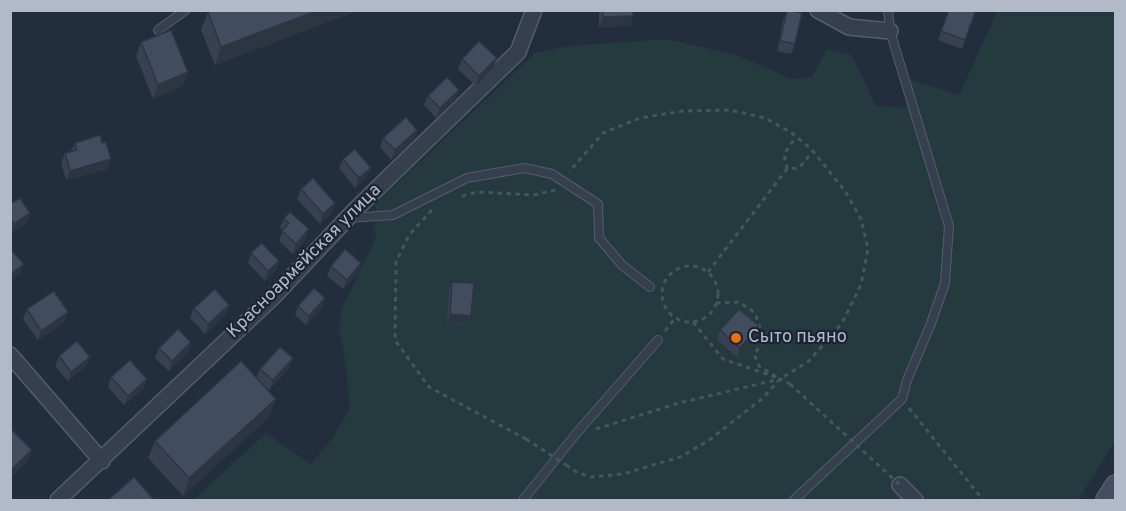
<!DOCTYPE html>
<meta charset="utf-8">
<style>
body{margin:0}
#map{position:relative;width:1126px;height:511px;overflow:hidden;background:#222d3d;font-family:Overpass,sans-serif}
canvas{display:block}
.frame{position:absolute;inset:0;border:12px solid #b2bac9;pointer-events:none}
</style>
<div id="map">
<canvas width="1126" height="511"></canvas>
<div class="frame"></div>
</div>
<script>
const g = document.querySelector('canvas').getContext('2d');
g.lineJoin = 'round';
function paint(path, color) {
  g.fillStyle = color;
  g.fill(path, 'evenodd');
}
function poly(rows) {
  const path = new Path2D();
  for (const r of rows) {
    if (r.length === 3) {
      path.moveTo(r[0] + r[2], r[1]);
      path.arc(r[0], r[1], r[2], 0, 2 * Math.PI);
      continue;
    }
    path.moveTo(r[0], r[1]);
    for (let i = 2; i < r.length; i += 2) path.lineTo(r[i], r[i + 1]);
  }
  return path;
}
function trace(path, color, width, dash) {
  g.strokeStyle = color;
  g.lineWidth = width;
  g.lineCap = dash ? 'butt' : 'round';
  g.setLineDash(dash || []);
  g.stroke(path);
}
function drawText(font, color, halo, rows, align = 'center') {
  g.font = font + ' Overpass,sans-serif';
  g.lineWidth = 4.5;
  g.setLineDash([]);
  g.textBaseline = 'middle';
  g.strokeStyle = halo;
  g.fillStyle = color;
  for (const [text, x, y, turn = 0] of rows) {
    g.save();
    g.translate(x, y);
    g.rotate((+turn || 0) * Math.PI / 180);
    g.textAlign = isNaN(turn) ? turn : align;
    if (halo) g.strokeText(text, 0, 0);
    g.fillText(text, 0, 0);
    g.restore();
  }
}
paint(poly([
 [997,11,1115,11,1115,442,1078,500,193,500,266,433,311,464,333,437,350,408,344,352,339,330,342,308,376,238,373,226,377,216,375,204,535,53,568,46,667,39,737,55,792,79,812,77,827,49,852,55,876,106,911,108,911,80,959,95]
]), '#243a3e');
const lane = poly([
 [158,30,186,10],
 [349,218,393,215,467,178,524,168,552,174,598,204,599,238,622,265,650,287],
 [523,500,575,435,658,340],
 [794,500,902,399,907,380,930,326,945,283,949,226,890,31,888,10]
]);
const street = poly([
 [818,10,849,27,890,31],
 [10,355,102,461],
 [900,485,915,500],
 [58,500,273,297,356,209,518,52,534,10]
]);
const secondary = poly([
 [1107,500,1116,486]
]);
trace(lane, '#545d6b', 10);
trace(street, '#545d6b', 18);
trace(secondary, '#545d6b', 24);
trace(poly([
 [787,169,784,154,796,137],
 [462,196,477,192,533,195,556,190],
 [432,210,409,235,396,262,395,340,429,387,526,439],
 [690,294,28],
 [708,272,787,169,799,168,813,151],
 [716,303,739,302,755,313,764,341,754,354,759,366,780,379],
 [693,322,723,359,775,377],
 [665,331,675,318],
 [909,408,983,500],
 [596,429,679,403,780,379,790,384],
 [566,465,578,473,591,477,623,474,680,457,708,441,763,398,780,379,809,361,842,323,861,285,868,249,861,219,845,191,813,151,792,133,765,118,730,110,683,111,640,118,603,133,569,172]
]), '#42575b', 3, [4.5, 4.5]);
trace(lane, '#363f4d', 8);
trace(street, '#363f4d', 15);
trace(secondary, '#444e60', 21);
trace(poly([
 [790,384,900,485],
 [526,439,566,465]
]), '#42575b', 3, [4.5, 4.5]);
paint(poly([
 [359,10,215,65,201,30,208,12],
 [599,10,633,10,633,16,630,26,599,27],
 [787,10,795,44,791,54,777,51,783,20],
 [949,10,976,10,962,49,938,40],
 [141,42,188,72,183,86,153,99,136,56],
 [497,58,493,68,476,86,458,69,462,59],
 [428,96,456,100,436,118,424,105],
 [417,130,414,140,391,160,380,147,383,138],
 [75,143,107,169,66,180,61,163,65,153,71,151],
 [343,159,367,178,355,188,339,168],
 [301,189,335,203,332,213,320,224,297,199],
 [10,204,30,213,26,223,11,233],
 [284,218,306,239,293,254,279,241,283,230,280,228],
 [251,253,276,270,265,281,248,263],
 [361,263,358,273,343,289,327,276,331,266],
 [452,282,468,325,447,324,449,291],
 [229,305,226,314,205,334,190,318,194,308],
 [298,306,322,308,306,325,295,315],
 [27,309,65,322,38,340,23,319],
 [759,326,756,335,737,357,717,340,720,330],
 [191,342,188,352,169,371,155,358,159,348],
 [59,356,86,366,68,381,55,366],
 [289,368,269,390,257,379,269,417,183,496,148,458,155,441,256,378,260,369],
 [111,377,144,388,124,405,108,387]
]), '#384152');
paint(poly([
 [319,10,359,10,215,65,221,47],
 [633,16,630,26,599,27,603,17],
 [497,58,493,68,476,86,479,76],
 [188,72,183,86,153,99,158,85],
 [459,90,456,100,436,118,440,108],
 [417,130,414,140,391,160,395,150],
 [111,159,107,169,66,180,70,171],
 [371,168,367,178,355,188,359,178],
 [335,203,332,213,320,224,323,214],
 [30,213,26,223,11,233,14,224],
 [309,229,306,239,293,254,296,244],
 [279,261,276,270,265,281,268,271],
 [361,263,358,273,343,289,347,280],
 [24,264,20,274,10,282,10,275],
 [325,298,322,308,306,325,309,316],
 [229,305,226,314,205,334,208,324],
 [68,312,65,322,38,340,41,331],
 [450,314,471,316,468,325,447,324],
 [759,326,756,335,737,357,740,348],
 [191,342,188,352,169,371,172,361],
 [90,357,86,366,68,381,71,372],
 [293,358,289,368,269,390,273,380],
 [147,379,144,388,124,405,128,396],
 [276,399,269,417,183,496,189,478],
 [32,450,29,460,10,478,10,471]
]), '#2e3542');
const building = poly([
 [213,10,319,10,221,47,208,12,213,10],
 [603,10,633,10,633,16,603,17,603,10],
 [787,10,802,13,795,44,780,41,787,10],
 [949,10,976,10,965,40,941,31,949,10],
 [171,30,188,72,158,85,141,42,171,30],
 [479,41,497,58,479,76,462,59,479,41],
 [447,77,459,90,440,108,428,96,447,77],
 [406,117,417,130,395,150,383,138,406,117],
 [100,135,102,143,106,142,111,159,70,171,65,153,77,150,75,143,100,135],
 [355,149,371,168,359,178,343,159,355,149],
 [313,178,335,203,323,214,301,189,313,178],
 [20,198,30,213,14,224,10,218,10,204,20,198],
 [290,212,309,229,296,244,282,231,289,223,284,218,290,212],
 [262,243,279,261,268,271,251,253,262,243],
 [345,249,361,263,347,280,331,266,345,249],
 [12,251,24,264,10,275,10,252,12,251],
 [452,282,474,283,471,316,450,314,452,282],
 [314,288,325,298,309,316,298,306,314,288],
 [215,289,229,305,208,324,194,308,215,289],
 [54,291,68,312,41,331,27,309,54,291],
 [739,309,759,326,740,348,720,330,739,309],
 [178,329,191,342,172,361,159,348,178,329],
 [77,341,90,357,71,372,59,356,77,341],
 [280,347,293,358,273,380,260,369,280,347],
 [130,360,147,379,128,396,111,377,130,360],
 [241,361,276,399,189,478,155,441,241,361],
 [10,428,32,450,10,471,10,428],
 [134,477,155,501,107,501,134,477]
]);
paint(building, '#414c5f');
trace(building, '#2e3542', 1.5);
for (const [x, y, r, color] of [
 [736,338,6,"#e8710a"]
]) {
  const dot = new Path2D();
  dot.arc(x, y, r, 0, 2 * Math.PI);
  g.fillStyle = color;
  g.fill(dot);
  trace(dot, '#1b2432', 2);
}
drawText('18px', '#b2bac9', '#1b2432', [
 ["Красноармейская улица",305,262,-45]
]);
drawText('18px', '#b2bac9', '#1b2432', [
 ["Сыто пьяно",748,338]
], 'left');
</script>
